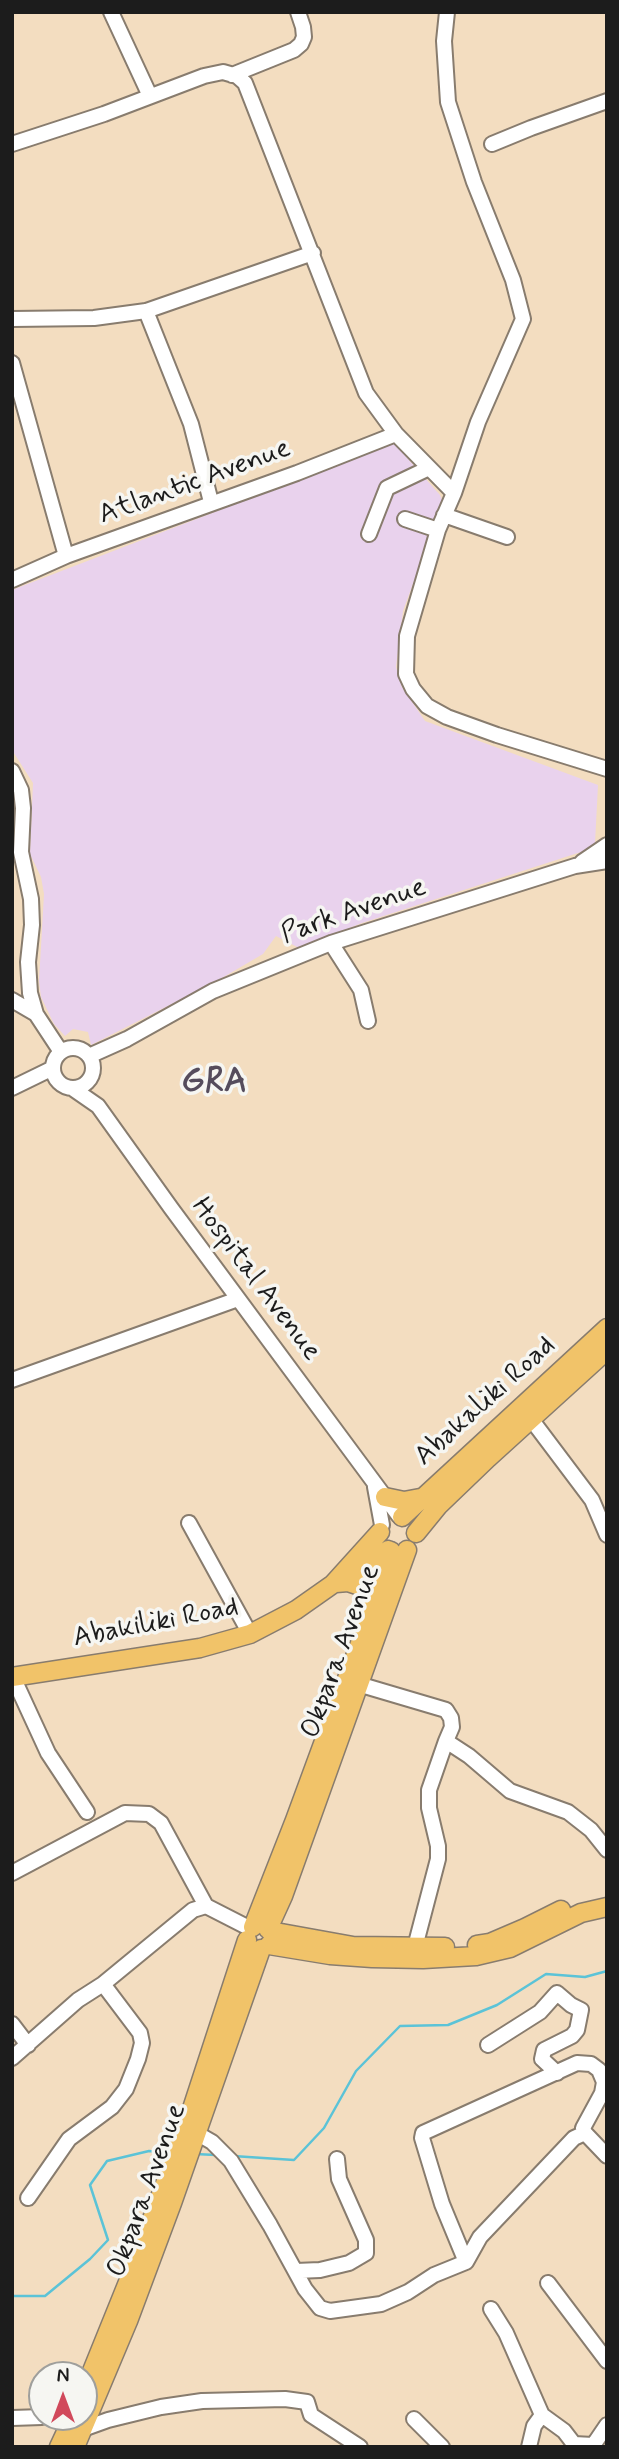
<!DOCTYPE html>
<style>
body{margin:0}
#map{position:relative;width:619px;height:2459px;overflow:hidden;background:#f3ddc0;font-family:Mynerve,sans-serif}
canvas{display:block}
.frame{position:absolute;inset:0;border:14px solid #1c1c1c;pointer-events:none}
.north{position:absolute;left:28px;top:2361px;width:70px;height:70px;box-sizing:border-box;background:#f6f6f2;border:2px solid #9f9f9c;border-radius:50%;rotate:0deg;font-size:19px;font-weight:700;line-height:28px;text-align:center;color:#1c1c1c}
.north::after{content:'';display:block;margin:auto;width:24px;height:32px;background:#d1495b;clip-path:polygon(50% 0,100% 100%,50% 72%,0 100%)}
</style>
<div id="map">
<canvas width="619" height="2459"></canvas>
<div class="frame"></div>
<div class="north">N</div>
</div>
<script>
const g = document.querySelector('canvas').getContext('2d');
g.lineJoin = 'round';
function paint(path, color) {
  g.fillStyle = color;
  g.fill(path, 'evenodd');
}
function poly(rows) {
  const path = new Path2D();
  for (const r of rows) {
    if (r.length === 3) {
      path.moveTo(r[0] + r[2], r[1]);
      path.arc(r[0], r[1], r[2], 0, 2 * Math.PI);
      continue;
    }
    path.moveTo(r[0], r[1]);
    for (let i = 2; i < r.length; i += 2) path.lineTo(r[i], r[i + 1]);
  }
  return path;
}
function trace(path, color, width, dash) {
  g.strokeStyle = color;
  g.lineWidth = width;
  g.lineCap = dash ? 'butt' : 'round';
  g.setLineDash(dash || []);
  g.stroke(path);
}
function drawText(font, color, halo, rows, align = 'center') {
  g.font = font + ' Mynerve,sans-serif';
  g.lineWidth = 7;
  g.setLineDash([]);
  g.textBaseline = 'middle';
  g.strokeStyle = halo;
  g.fillStyle = color;
  for (const [text, x, y, turn = 0] of rows) {
    g.save();
    g.translate(x, y);
    g.rotate((+turn || 0) * Math.PI / 180);
    g.textAlign = isNaN(turn) ? turn : align;
    if (halo) g.strokeText(text, 0, 0);
    g.fillText(text, 0, 0);
    g.restore();
  }
}
paint(poly([
 [394,443,440,495,443,502,403,611,396,667,402,687,425,721,598,785,595,843,584,851,362,923,299,948,276,936,263,954,215,982,91,1045,88,1032,73,1029,65,1036,54,1024,41,997,39,981,44,894,41,877,30,854,33,783,12,750,12,590]
]), '#e9d2ed');
trace(poly([
 [195,2154,216,2155],
 [233,2156,294,2160,324,2128,356,2071,400,2026,448,2025,497,2005,546,1974,585,1977,607,1971],
 [12,2296,45,2296,90,2259,108,2240,90,2185,107,2161,149,2151,171,2153]
]), '#5bc3d7', 2.5);
const minor = poly([
 [111,12,150,96],
 [447,12,444,41,448,102,474,182,513,280,523,319,478,422,454,493,438,530,407,636,406,674,413,689,427,706,447,717,497,735,607,769],
 [232,75,294,50,301,44,304,37,303,27,298,12],
 [12,144,104,114,204,76,223,72,237,76,245,83,366,393,396,434,454,493],
 [492,144,531,128,607,101],
 [146,311,191,424,211,502],
 [12,319,94,318,146,311,313,253],
 [12,363,66,556],
 [444,515,507,537],
 [405,519,438,530],
 [369,534,387,488,429,468],
 [12,580,66,556,297,473,396,434],
 [12,771,21,790,23,808,21,852,31,899,32,925,28,962,30,993,36,1014,61,1052],
 [582,862,607,845],
 [331,943,361,990,368,1021],
 [12,1000,36,1014],
 [73,1068,20],
 [89,1056,127,1039,213,991,331,943,575,866,607,861],
 [12,1088,53,1068],
 [72,1088,98,1106,171,1208,399,1516],
 [12,1380,238,1299],
 [531,1419,592,1500,607,1535],
 [375,1487,382,1525],
 [189,1523,250,1634],
 [13,1677,48,1753,87,1812],
 [358,1684,446,1710,451,1718,452,1727,446,1741,469,1756,510,1791,568,1812,591,1830,607,1850],
 [12,1873,125,1813,149,1814,161,1823,206,1906],
 [415,1947,438,1859,438,1846,429,1808,429,1790,446,1741],
 [12,2024,28,2045],
 [488,2045,540,2012,557,1993,571,2005,581,2010,577,2030,572,2036,544,2050,542,2059,557,2073],
 [12,2058,78,2000,103,1984,193,1910,206,1906,251,1929],
 [189,2126,198,2134,212,2142,231,2161,270,2225,305,2289,320,2308,330,2311,381,2304,408,2292,434,2275,466,2262,480,2237,574,2138,585,2133,607,2156],
 [28,2198,69,2139,112,2107,126,2089,138,2059,142,2043,140,2033,103,1984],
 [466,2262,442,2204,422,2138,423,2133,577,2063,591,2064,599,2070,604,2082,602,2093,583,2128,585,2133],
 [296,2271,320,2270,349,2263,366,2253,366,2240,339,2179,337,2159],
 [548,2283,607,2361],
 [491,2309,506,2333,542,2415,564,2431,574,2444,593,2445],
 [12,2418,42,2417],
 [414,2419,442,2447],
 [83,2429,108,2420,161,2407,202,2401,285,2399,307,2402,311,2415,360,2447],
 [529,2447,534,2426,542,2415],
 [592,2447,607,2425]
]);
const major = poly([
 [385,1497,404,1501,420,1498],
 [402,1517,607,1328],
 [416,1533,438,1506,488,1458,607,1350],
 [340,1579,368,1566,388,1550],
 [336,1583,348,1582,360,1586,366,1592,373,1608],
 [12,1677,200,1648,250,1634,296,1610,333,1584,380,1532],
 [253,1927,295,1820,373,1608,391,1551],
 [268,1929,283,1896,407,1550],
 [270,1931,353,1946,445,1947],
 [269,1945,330,1955,372,1958,423,1959,476,1956,510,1948,581,1913,607,1907],
 [477,1945,490,1943,525,1928,561,1910],
 [84,2391,135,2265,187,2124,247,1940],
 [59,2447,73,2417],
 [75,2447,128,2321,172,2203,261,1949]
]);
trace(minor, '#887c6e', 18);
trace(major, '#887c6e', 21);
trace(minor, '#fff', 14);
trace(major, '#f1c369', 18);
drawText('28px', '#1c1c1c', '#f6f6f2', [
 ["Atlantic Avenue",195,483,-20],
 ["Park Avenue",354,912,-19],
 ["Hospital Avenue",255,1280,53],
 ["Abakaliki Road",486,1402,-42],
 ["Abakiliki Road",156,1624,-11],
 ["Okpara Avenue",342,1652,-70],
 ["Okpara Avenue",148,2191,-70]
]);
drawText('bold 35px', '#554c5c', '#f6f6f2', [
 ["GRA",214,1084]
]);
</script>
